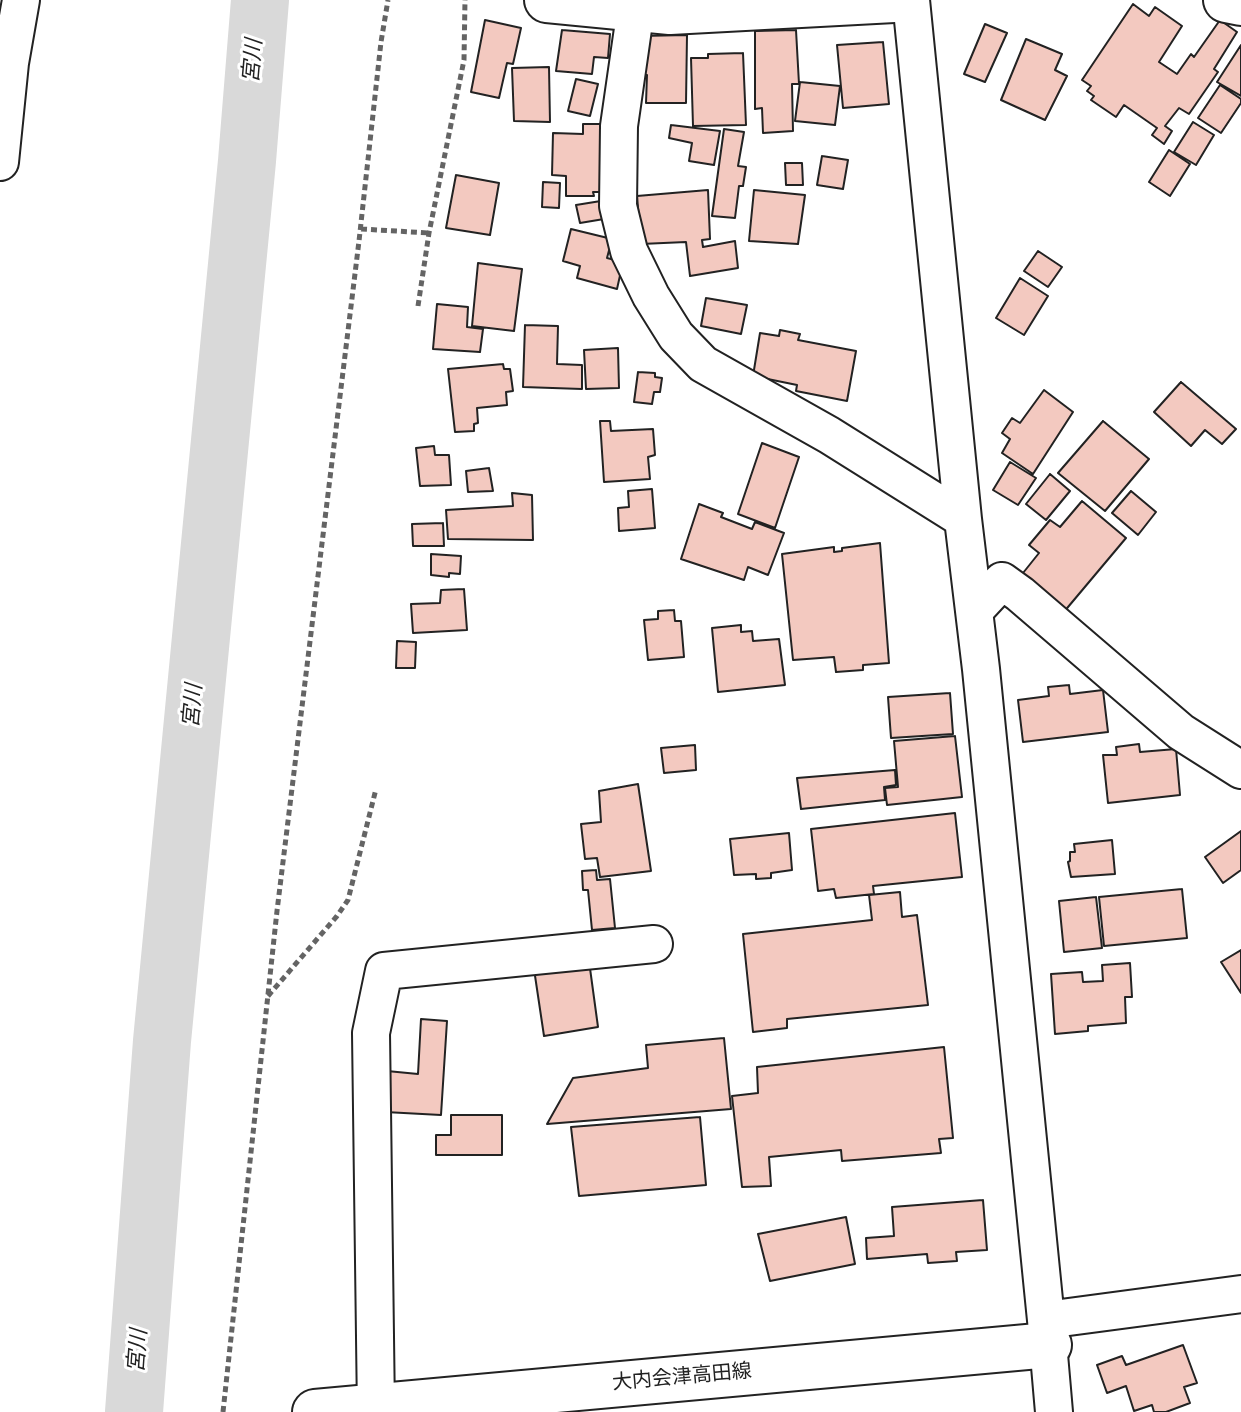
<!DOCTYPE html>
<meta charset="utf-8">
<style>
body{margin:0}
canvas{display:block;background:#fff}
</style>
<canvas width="1241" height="1412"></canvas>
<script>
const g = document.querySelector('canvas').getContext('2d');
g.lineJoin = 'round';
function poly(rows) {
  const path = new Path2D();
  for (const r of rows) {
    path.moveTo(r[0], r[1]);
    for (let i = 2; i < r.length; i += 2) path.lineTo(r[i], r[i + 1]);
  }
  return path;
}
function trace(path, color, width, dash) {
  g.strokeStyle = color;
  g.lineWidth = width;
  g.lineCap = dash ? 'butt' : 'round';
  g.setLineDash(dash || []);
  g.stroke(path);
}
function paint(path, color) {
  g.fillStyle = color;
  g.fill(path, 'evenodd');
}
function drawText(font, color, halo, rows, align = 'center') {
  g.font = font + ' "Titillium Web","Noto Sans JP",sans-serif';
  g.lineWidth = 6;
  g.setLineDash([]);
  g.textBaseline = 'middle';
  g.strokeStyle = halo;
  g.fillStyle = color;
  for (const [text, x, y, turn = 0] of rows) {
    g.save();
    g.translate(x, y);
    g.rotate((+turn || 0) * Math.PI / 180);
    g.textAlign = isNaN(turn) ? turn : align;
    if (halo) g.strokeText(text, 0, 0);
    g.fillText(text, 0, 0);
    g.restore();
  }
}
trace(poly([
 [134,1412,162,1041,247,161,260,0]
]), '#d9d9d9', 58);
const building = poly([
 [1133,4,1149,16,1155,7,1182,26,1159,62,1177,74,1191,54,1194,57,1220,20,1237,32,1214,69,1218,72,1189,114,1179,108,1165,126,1172,131,1164,144,1152,135,1157,128,1124,105,1116,117,1091,100,1094,96,1087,91,1091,86,1082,80,1133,4],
 [485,20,521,28,513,64,507,63,499,98,471,92,485,20],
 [985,24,1007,33,985,82,964,74,985,24],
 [562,30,610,34,608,58,594,57,592,74,556,71,562,30],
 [796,30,799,84,792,84,793,131,763,133,762,108,755,109,755,31,796,30],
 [687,35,686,103,646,103,647,75,638,74,640,36,687,35],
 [1026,39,1062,54,1055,70,1067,76,1045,120,1001,100,1026,39],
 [883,42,889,104,843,108,837,45,883,42],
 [1241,45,1241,96,1217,82,1241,45],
 [743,53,746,125,693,126,691,58,708,58,708,54,743,53],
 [549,67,550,122,514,121,512,68,549,67],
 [576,79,598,84,590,116,568,111,576,79],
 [800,82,840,86,835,125,795,121,800,82],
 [1220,85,1241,99,1241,103,1221,133,1198,118,1220,85],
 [1193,122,1214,135,1196,165,1174,152,1193,122],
 [583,124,611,124,610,192,593,192,594,196,566,196,566,176,552,175,553,133,583,134,583,124],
 [671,125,720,131,714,165,689,161,692,143,669,138,671,125],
 [724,129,744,132,738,166,746,167,743,186,739,186,735,218,712,216,724,129],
 [1169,150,1190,164,1170,196,1149,182,1169,150],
 [822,156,848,160,843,189,817,185,822,156],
 [785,163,802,163,803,185,786,185,785,163],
 [456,175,499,183,490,235,446,228,456,175],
 [543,182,560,183,559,208,542,207,543,182],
 [708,190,710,239,702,240,703,247,735,241,738,268,690,276,686,242,641,244,637,196,708,190],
 [754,190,805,195,798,244,749,241,754,190],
 [607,200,610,218,580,223,576,205,607,200],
 [571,229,612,239,607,258,623,262,617,289,577,278,580,266,563,261,571,229],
 [1038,251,1062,267,1048,287,1024,271,1038,251],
 [478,263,522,269,514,331,472,326,478,263],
 [1020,278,1048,296,1024,335,996,318,1020,278],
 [706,298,747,305,741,334,701,326,706,298],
 [437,304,468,307,467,327,483,329,480,352,433,349,437,304],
 [525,325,558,326,557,364,582,365,582,389,523,387,525,325],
 [780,330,800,334,798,340,856,351,847,401,796,391,797,385,753,376,760,333,779,336,780,330],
 [618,348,619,388,586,389,584,350,618,348],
 [503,364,504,369,510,369,513,391,506,392,507,405,477,408,478,423,474,424,474,431,455,432,448,369,503,364],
 [638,372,655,373,655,377,662,378,660,392,654,392,652,404,634,402,638,372],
 [1181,382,1236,429,1222,444,1205,430,1191,446,1154,412,1181,382],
 [1044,390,1073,412,1033,474,1002,453,1010,439,1002,433,1012,418,1020,423,1044,390],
 [600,421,610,421,611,431,653,429,655,455,648,457,650,479,604,482,600,421],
 [1103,421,1149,459,1105,511,1058,473,1103,421],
 [762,443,799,457,775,528,738,514,762,443],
 [434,446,435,455,449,455,451,485,420,486,416,448,434,446],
 [1010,462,1036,478,1018,505,993,490,1010,462],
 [489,468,493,491,468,492,466,471,489,468],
 [1050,474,1070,491,1046,520,1026,504,1050,474],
 [652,489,655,528,619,531,618,508,629,507,628,491,652,489],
 [1131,491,1156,512,1138,535,1112,513,1131,491],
 [512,493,532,495,533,540,448,539,446,510,513,506,512,493],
 [1082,501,1126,538,1063,613,1019,578,1039,553,1029,545,1050,520,1060,527,1082,501],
 [699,504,723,513,721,517,752,529,755,522,784,533,768,575,748,567,744,580,681,559,699,504],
 [443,523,444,546,413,546,412,524,443,523],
 [880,543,889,663,863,665,863,670,836,672,834,657,793,660,782,554,834,547,834,552,842,551,842,548,880,543],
 [431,554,461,556,460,574,449,573,449,577,431,575,431,554],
 [464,589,467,630,413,633,411,604,440,603,441,590,464,589],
 [674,610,675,621,681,621,684,657,648,660,644,620,658,619,658,611,674,610],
 [741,625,741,632,752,631,753,641,779,639,785,685,718,692,712,628,741,625],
 [397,641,416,642,415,668,396,668,397,641],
 [1069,685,1070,694,1103,690,1108,732,1023,742,1018,700,1049,696,1048,687,1069,685],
 [950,693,953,734,891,738,888,697,950,693],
 [955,736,962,797,887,805,885,788,898,787,894,741,955,736],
 [1139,744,1140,752,1176,749,1180,795,1108,803,1103,755,1117,755,1116,747,1139,744],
 [695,745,696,770,664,773,661,748,695,745],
 [895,770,896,785,884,787,885,800,801,809,797,778,895,770],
 [638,784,651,871,600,877,597,858,585,859,581,824,601,822,599,791,638,784],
 [955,813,962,877,873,886,874,894,836,898,834,889,818,891,811,829,955,813],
 [1241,831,1241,870,1223,883,1205,857,1241,831],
 [789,833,792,870,771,873,771,878,756,879,756,874,734,875,730,839,789,833],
 [1112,840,1115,874,1071,877,1068,862,1070,861,1070,852,1075,852,1074,844,1112,840],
 [596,870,597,880,610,879,615,928,592,930,588,890,583,890,582,871,596,870],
 [1182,889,1187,938,1104,946,1099,897,1182,889],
 [900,892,902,917,917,915,928,1005,787,1019,787,1028,753,1032,743,934,872,920,869,895,900,892],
 [1096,897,1102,948,1064,952,1059,901,1096,897],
 [1241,950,1241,993,1221,962,1241,950],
 [589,961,598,1027,544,1036,534,969,589,961],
 [1130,963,1132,997,1125,997,1126,1023,1088,1026,1088,1031,1055,1034,1051,974,1082,972,1083,982,1103,981,1102,965,1130,963],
 [421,1019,447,1021,441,1115,385,1112,387,1071,418,1074,421,1019],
 [724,1038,731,1109,547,1124,573,1078,648,1068,646,1045,724,1038],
 [944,1047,953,1138,939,1139,941,1153,842,1161,841,1150,769,1157,771,1186,742,1187,732,1096,758,1093,757,1067,944,1047],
 [451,1115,502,1115,502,1155,436,1155,436,1135,451,1135,451,1115],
 [700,1117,706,1185,579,1196,571,1127,700,1117],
 [983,1200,987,1250,956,1252,957,1261,928,1263,927,1254,867,1259,866,1238,894,1236,892,1207,983,1200],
 [846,1217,855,1264,770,1281,758,1234,846,1217],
 [1183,1345,1197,1383,1184,1387,1190,1403,1166,1412,1154,1412,1152,1405,1134,1411,1126,1386,1107,1393,1097,1365,1122,1356,1126,1365,1183,1345]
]);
paint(building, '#f3c9c0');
trace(building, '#222', 2);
const minor = poly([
 [911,0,963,519,981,669,1046,1320,1054,1412],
 [636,8,619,126,618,206,629,251,651,296,676,336,703,364,829,435,963,519],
 [0,162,10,63,21,0],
 [975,610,1002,581,1020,594,1181,732,1241,770],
 [1046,1320,1241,1294],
 [376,1412,371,1033,384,971,654,944]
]);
const major = poly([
 [547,0,670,12,894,0],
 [1226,0,1241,3],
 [315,1412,1049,1345]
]);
trace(minor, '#222', 40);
trace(major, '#222', 48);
trace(poly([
 [361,229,429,233],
 [418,306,429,233,464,60,465,0],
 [268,996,337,916,348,900,376,789],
 [223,1412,277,911,359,241,381,42,388,0]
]), '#646464', 5, [6, 4]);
trace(minor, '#fff', 36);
trace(major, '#fff', 44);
drawText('20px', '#222', '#fff', [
 ["大内会津高田線",682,1378,-5]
]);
drawText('italic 22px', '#222', '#fff', [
 ["宮川",254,61,-85],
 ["宮川",194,706,-85],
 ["宮川",139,1351,-86]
]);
</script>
